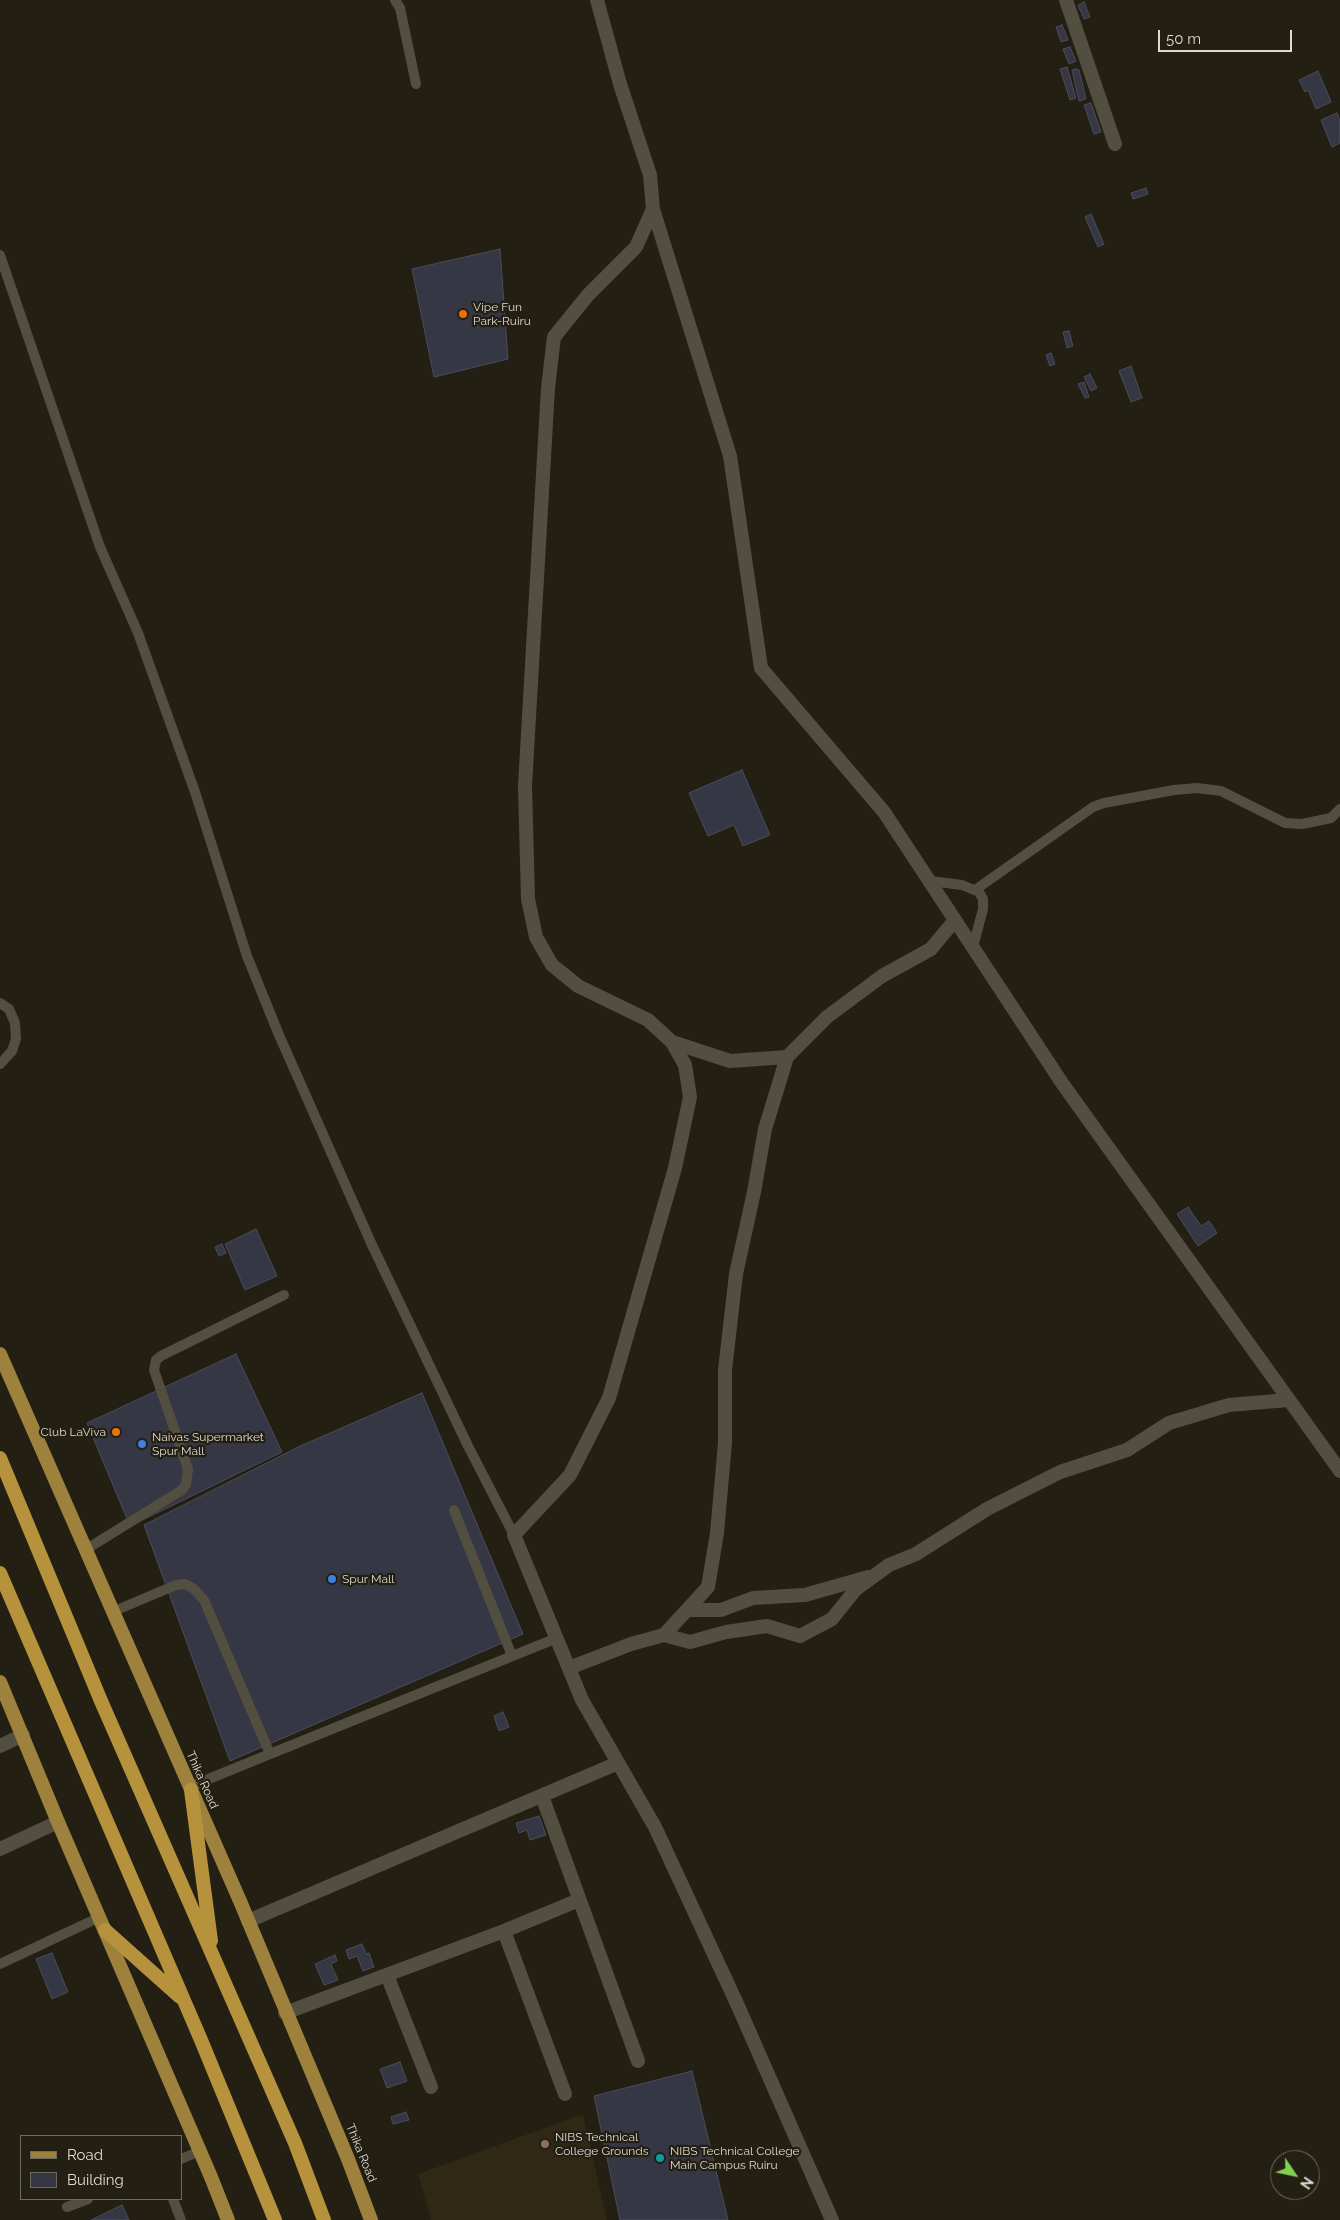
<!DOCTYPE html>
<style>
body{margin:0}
#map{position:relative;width:1340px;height:2220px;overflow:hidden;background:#231f12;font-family:Raleway,sans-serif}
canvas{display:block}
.legend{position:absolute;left:20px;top:2135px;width:162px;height:65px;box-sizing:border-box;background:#231f12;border:1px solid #6d6a5e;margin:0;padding:6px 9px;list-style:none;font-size:15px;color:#dddad1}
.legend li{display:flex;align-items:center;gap:10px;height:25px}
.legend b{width:25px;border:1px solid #6d6a5e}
.north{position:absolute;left:1270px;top:2150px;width:50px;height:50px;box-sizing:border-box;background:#231f12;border:1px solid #6d6a5e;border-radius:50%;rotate:124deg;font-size:14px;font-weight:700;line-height:20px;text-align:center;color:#dddad1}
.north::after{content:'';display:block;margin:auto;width:18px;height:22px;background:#81d050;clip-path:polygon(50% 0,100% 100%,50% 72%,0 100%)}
.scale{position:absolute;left:1158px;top:30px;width:134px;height:22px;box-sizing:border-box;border:2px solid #dddad1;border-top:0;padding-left:6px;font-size:15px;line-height:18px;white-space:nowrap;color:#dddad1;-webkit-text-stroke:4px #231f12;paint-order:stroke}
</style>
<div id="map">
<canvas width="1340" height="2220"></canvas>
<ul class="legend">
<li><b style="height:6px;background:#9d813d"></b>Road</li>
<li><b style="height:14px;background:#363745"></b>Building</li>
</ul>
<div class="north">N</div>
<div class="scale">50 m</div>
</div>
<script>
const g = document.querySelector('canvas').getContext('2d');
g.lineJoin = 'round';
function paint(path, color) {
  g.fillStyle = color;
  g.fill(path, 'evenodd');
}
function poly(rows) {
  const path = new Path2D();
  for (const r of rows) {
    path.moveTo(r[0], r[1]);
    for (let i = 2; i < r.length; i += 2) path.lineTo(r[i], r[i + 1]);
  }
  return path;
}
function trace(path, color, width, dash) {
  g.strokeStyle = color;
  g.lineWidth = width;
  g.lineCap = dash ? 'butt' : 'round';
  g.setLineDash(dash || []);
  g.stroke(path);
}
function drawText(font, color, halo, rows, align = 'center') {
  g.font = font + ' Raleway,sans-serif';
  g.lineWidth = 4.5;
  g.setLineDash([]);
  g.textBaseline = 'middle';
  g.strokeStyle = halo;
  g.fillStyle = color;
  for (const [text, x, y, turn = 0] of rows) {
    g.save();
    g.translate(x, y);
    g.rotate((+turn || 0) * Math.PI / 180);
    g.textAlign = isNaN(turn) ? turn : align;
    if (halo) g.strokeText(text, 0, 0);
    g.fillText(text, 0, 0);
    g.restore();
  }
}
paint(poly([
 [583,2114,607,2220,431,2220,418,2174]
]), '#2e2814');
const building = poly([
 [1084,2,1090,17,1084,19,1078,5,1084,2],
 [1062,25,1068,40,1061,42,1056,27,1062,25],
 [1070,47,1076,61,1069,64,1063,49,1070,47],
 [1067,67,1076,98,1070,100,1060,69,1067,67],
 [1076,69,1079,70,1086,99,1079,101,1072,70,1076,69],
 [1318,71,1331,102,1316,109,1308,90,1305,92,1299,80,1318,71],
 [1091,103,1101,132,1094,134,1084,105,1091,103],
 [1337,113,1340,121,1340,143,1332,147,1321,120,1337,113],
 [1146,188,1148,194,1133,199,1131,193,1146,188],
 [1091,214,1104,244,1098,247,1085,217,1091,214],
 [500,249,508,359,434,377,412,269,500,249],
 [1069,331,1073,346,1067,348,1063,332,1069,331],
 [1051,353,1055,364,1050,366,1046,355,1051,353],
 [1131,366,1142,398,1131,402,1119,371,1131,366],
 [1090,374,1097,388,1091,391,1084,377,1090,374],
 [1084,382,1089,397,1085,398,1078,384,1084,382],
 [742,770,770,835,743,846,734,825,708,836,689,793,742,770],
 [1188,1207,1201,1226,1209,1221,1217,1233,1198,1246,1177,1214,1188,1207],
 [256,1229,277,1276,245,1290,225,1244,256,1229],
 [222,1244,226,1253,219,1256,215,1247,222,1244],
 [236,1354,282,1452,130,1526,87,1423,236,1354],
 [422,1393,523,1634,230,1761,144,1525,298,1447,422,1393],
 [503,1712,509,1727,499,1731,494,1716,503,1712],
 [539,1816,546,1835,530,1840,527,1830,519,1833,516,1823,539,1816],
 [362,1944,366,1954,369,1953,374,1967,363,1971,357,1956,349,1959,346,1950,362,1944],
 [52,1953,68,1992,52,1999,36,1959,52,1953],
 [335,1955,337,1961,331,1964,338,1980,324,1985,315,1964,335,1955],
 [400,2062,407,2081,387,2088,380,2069,400,2062],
 [692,2071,728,2220,620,2220,594,2096,692,2071],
 [406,2112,409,2120,393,2124,391,2117,406,2112],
 [122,2205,129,2220,91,2220,122,2205]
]);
paint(building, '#363745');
trace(building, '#4c4c5b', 1);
trace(poly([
 [395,0,400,8,416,84],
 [0,255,100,547,138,633,195,792,247,956,279,1035,372,1245,468,1446,514,1535],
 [930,881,962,885,979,892,983,899,983,909,973,947],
 [975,890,1093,807,1104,803,1174,790,1197,788,1221,791,1285,823,1302,824,1331,818,1340,809],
 [0,1003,9,1009,15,1023,16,1039,12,1051,0,1064],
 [454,1510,512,1656],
 [85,1550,182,1490,186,1484,188,1469,154,1370,156,1360,161,1356,284,1295],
 [112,1612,176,1585,185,1584,194,1589,204,1600,270,1754,189,1787],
 [270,1754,557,1638],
 [0,1964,100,1917],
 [181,2159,200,2151],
 [173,2199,181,2220],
 [67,2207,88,2199]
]), '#534f40', 10);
trace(poly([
 [597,0,620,84,650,175,653,209,636,247,588,295,554,337,548,388,525,786,528,899,536,937,552,965,578,986,648,1020,672,1042,685,1065,690,1097,675,1168,609,1398,570,1475,514,1535,582,1700,655,1827,738,2006,832,2220],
 [1066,0,1115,144],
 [653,209,730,456,761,668,884,812,1062,1083,1340,1471],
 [672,1042,730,1061,787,1057],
 [687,1610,721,1610,753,1598,805,1595,868,1577],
 [664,1635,690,1642,726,1632,767,1626,800,1636,832,1619,856,1589,889,1565,916,1554,987,1509,1060,1472,1127,1450,1169,1423,1229,1405,1288,1400],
 [569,1668,631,1644,664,1635,708,1587,717,1533,725,1443,725,1370,736,1274,754,1192,765,1129,787,1057,827,1017,882,976,931,949,955,920],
 [0,1746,23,1735],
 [542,1796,638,2061],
 [0,1849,58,1822],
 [248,1921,618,1763],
 [504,1931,565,2094],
 [387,1975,431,2087],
 [285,2013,504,1931,579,1900]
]), '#534f40', 14);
trace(poly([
 [0,1354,240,1901,348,2159,371,2220],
 [0,1682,58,1822,211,2177,228,2220]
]), '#9d813d', 14);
trace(poly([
 [0,1458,101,1701,295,2143,324,2220],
 [0,1573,201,2040,275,2220],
 [191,1790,211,1941],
 [105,1930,180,1997]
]), '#b6923c', 14);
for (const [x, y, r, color] of [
 [463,314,5,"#e8710a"],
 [116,1432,5,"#e8710a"],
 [142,1444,5,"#3f7fe0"],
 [332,1579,5,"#3f7fe0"],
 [545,2144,5,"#8d6e63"],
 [660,2158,5,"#0f9aa8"]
]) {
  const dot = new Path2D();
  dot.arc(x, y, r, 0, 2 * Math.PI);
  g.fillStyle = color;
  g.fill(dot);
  trace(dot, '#231f12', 2);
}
drawText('12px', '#dddad1', '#231f12', [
 ["Vipe Fun",473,307],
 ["Park-Ruiru",473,321],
 ["Club LaViva",106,1432,"right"],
 ["Naivas Supermarket",152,1437],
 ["Spur Mall",152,1451],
 ["Spur Mall",342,1579],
 ["NIBS Technical",555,2137],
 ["College Grounds",555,2151],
 ["NIBS Technical College",670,2151],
 ["Main Campus Ruiru",670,2165]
], 'left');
drawText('12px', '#dddad1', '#231f12', [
 ["Thika Road",202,1780,66],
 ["Thika Road",361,2153,68]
]);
</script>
